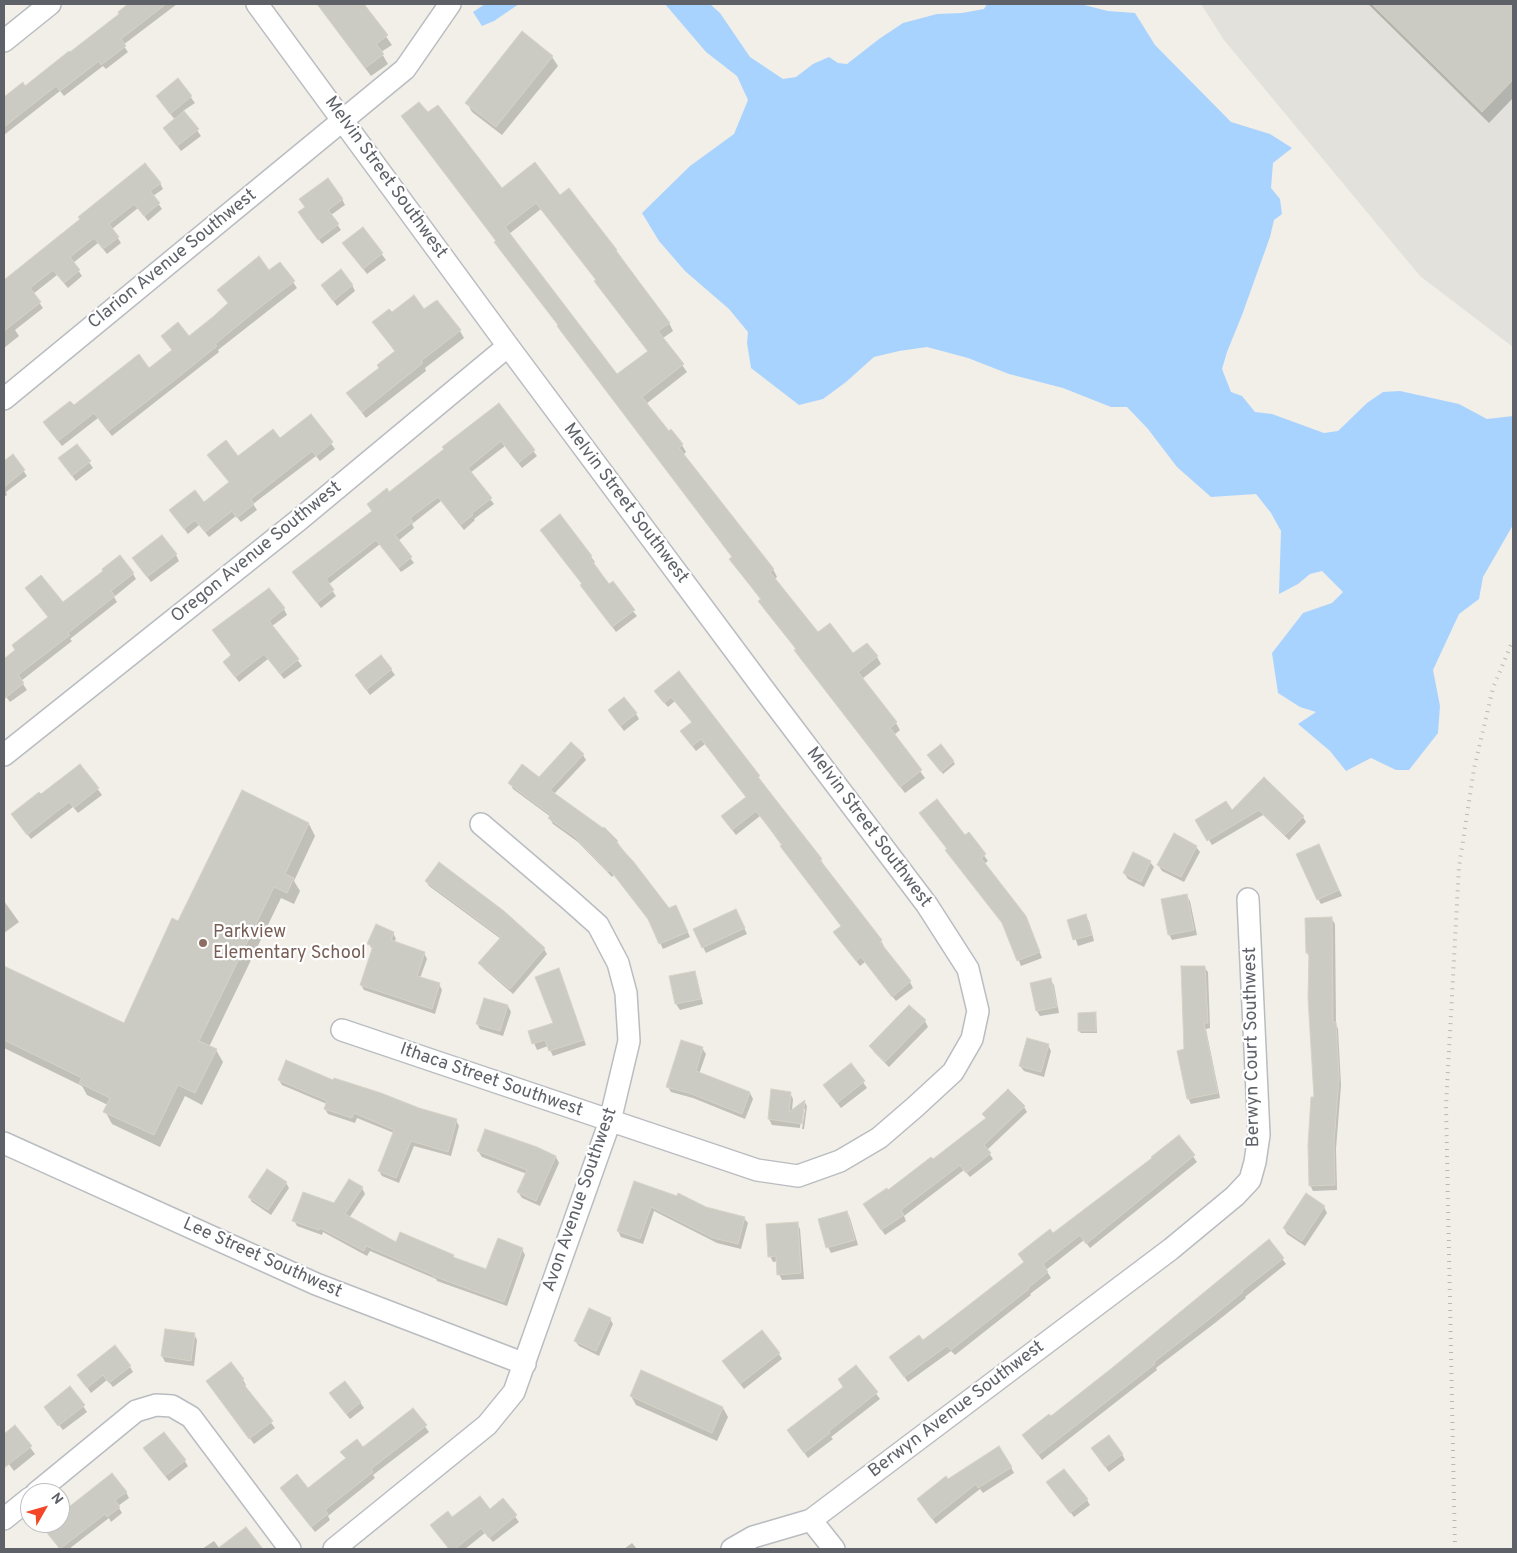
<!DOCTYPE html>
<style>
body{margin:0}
#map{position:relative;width:1517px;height:1553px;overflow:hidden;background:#f1efe7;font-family:Overpass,sans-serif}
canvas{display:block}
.frame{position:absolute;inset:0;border:5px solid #5e6268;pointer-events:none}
.north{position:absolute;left:20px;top:1483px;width:50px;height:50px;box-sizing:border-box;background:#fff;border:1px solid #bfc0c3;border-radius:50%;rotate:52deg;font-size:14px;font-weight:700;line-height:20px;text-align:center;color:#5e6268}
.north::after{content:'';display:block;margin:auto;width:18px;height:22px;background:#f44729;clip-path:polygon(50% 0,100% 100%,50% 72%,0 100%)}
</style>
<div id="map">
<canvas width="1517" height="1553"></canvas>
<div class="frame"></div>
<div class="north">N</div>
</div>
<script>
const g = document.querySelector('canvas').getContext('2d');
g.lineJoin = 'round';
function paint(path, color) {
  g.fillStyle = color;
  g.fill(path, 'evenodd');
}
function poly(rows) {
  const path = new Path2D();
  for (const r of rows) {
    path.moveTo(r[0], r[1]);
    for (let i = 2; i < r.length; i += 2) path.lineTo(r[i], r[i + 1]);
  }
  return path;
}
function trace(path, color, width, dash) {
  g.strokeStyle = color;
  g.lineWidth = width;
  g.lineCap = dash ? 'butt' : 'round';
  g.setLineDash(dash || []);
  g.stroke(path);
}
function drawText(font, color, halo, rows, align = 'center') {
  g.font = font + ' Overpass,sans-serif';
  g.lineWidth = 4.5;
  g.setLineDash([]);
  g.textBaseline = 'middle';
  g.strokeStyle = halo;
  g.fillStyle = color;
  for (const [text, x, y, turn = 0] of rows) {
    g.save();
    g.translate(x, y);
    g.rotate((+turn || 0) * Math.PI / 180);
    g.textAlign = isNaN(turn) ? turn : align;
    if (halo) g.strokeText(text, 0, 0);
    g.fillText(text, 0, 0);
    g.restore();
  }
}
paint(poly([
 [1201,4,1513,4,1513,347,1420,276,1224,40]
]), '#e2e1db');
paint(poly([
 [485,4,519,4,494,21,482,26,473,12],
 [665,4,710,4,720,13,750,57,783,79,796,77,813,64,829,57,838,63,847,64,879,39,903,23,937,14,962,13,984,9,987,4,1080,4,1108,11,1135,13,1155,45,1231,122,1270,134,1292,148,1273,163,1271,188,1280,199,1282,214,1274,220,1270,237,1242,315,1227,352,1222,369,1231,392,1242,396,1255,412,1272,414,1324,433,1338,431,1367,403,1383,392,1400,391,1459,404,1487,419,1513,416,1513,525,1483,577,1479,599,1459,614,1433,670,1440,706,1438,733,1409,770,1396,770,1371,758,1346,771,1330,751,1298,724,1316,712,1300,707,1278,693,1272,653,1303,613,1332,603,1343,592,1322,571,1310,574,1298,584,1279,594,1281,531,1271,513,1256,494,1211,497,1177,467,1148,429,1127,407,1111,407,1063,388,1009,374,968,358,927,347,899,351,874,357,846,382,823,399,799,405,751,368,747,343,748,332,729,309,685,271,659,241,642,213,690,166,734,134,748,100,737,76,706,52]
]), '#a9d3ff');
paint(poly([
 [131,4,177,4,123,45,128,52,106,69,103,66,64,96,60,91,4,135,4,99,23,84,25,87,120,15,119,13],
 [317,4,363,4,392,45,381,52,388,64,371,76],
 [1368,4,1513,4,1513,98,1489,123],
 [522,33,552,57,558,66,502,135,472,112,467,103],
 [178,80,195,103,183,111,201,136,181,151,168,134,175,120,157,96],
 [402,116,502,190,560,197,616,250,669,323,673,331,663,338,687,372,646,404,668,432,671,431,682,445,686,452,683,455,773,569,777,577,775,579,818,634,853,655,877,657,881,664,862,679,896,723,900,730,894,735,925,778,905,793,800,658,797,650,764,609,760,601,761,600,735,566,733,558,563,334,559,326,500,250,497,242],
 [541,209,597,281,600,289,648,352,617,376,509,234],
 [160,183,163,189,153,196,162,209,148,221,138,208,112,229,121,243,107,254,98,243,73,263,82,276,68,288,57,275,33,294,43,308,15,330,19,336,4,348,4,312,15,302,4,287,4,282,81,220],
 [342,199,345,205,331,215,341,230,322,244,302,218],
 [362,228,386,260,367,274,347,248],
 [280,263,297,288,218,350,219,352,112,436,98,418,62,446,48,428,74,407,149,370,188,338,229,304,218,290,269,272],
 [352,285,355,291,337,306,322,286],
 [424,311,460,331,464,338,425,368,426,371,366,418,352,400,395,352,374,322,391,314],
 [499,405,537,456,522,468,505,446,470,473,494,504,474,519,475,520,464,530,441,501,412,524,414,528,398,541,414,563,401,572,380,544,328,585,336,596,321,608,297,577,373,512,389,494],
 [311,416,335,449,320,461,316,456,253,504,257,510,241,522,236,516,209,537,199,525,188,534,170,511,204,504,230,483,238,458,280,440],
 [77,445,93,468,76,481,63,464],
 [13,456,27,476,6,492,7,495,4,497,4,463],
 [545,536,591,557,595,562,592,564,637,616,616,632,585,591,583,585],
 [176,555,179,561,151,582,133,558],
 [133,574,136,579,114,597,117,602,70,639,72,641,21,681,27,690,10,702,4,694,4,660,16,651,63,604],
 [284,609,287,615,272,626,302,666,284,679,268,659,239,682,224,662,232,656,217,636],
 [381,656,395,675,370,695,356,676],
 [679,672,821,860,824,865,823,866,881,941,884,946,883,947,910,982,913,988,896,1001,865,962,860,966,838,938,842,927,760,816,736,835,726,822,747,798,705,744,696,751,685,737,692,723,675,701,668,707,659,697],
 [636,714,639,719,624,731,613,716],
 [941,746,955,764,943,774,930,757],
 [583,755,586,760,554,794,603,830,604,828,617,842,669,909,676,906,690,937,663,949,650,922,614,875,612,877,578,842,553,824,550,819,551,817,513,789,510,783,539,778],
 [80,765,102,795,78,813,73,807,31,839,16,820,41,796],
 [1264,779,1303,817,1306,822,1289,840,1263,815,1212,845,1197,820,1232,813],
 [309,824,315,836,294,881,300,891,294,904,281,898,209,1047,216,1050,223,1062,202,1105,185,1096,160,1147,112,1124,105,1111,108,1105,87,1095,82,1086,4,1048,4,1050,4,967,124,1025,179,923],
 [968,834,988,861,984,864,1028,923,1042,958,1021,966],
 [1319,845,1342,896,1321,904,1318,899],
 [1196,847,1200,852,1184,882,1162,871,1158,865],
 [1150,862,1154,867,1144,887,1128,879,1124,873],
 [426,881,544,949,547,954,513,994,483,968,480,963,501,939,429,886],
 [1186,895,1190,901,1197,935,1172,940,1169,934],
 [4,901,19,922,4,933],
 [1085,916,1089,921,1094,941,1078,946,1069,920],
 [739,917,747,934,706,953,703,947],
 [1332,919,1335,924,1336,1024,1338,1029,1341,1085,1336,1149,1337,1190,1313,1191,1310,1185,1315,1098,1310,958,1307,953],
 [393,933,396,939,394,942,424,953,427,959,420,978,439,984,442,990,435,1014,364,990,361,985,373,950,368,943],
 [1204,967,1208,972,1210,1028,1206,1029,1220,1098,1191,1104,1188,1098,1186,1050],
 [694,972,697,978,703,1004,680,1010,676,1004,671,977],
 [561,975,586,1045,553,1056,548,1046,537,1050,529,1031,555,1023],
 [1050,980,1054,985,1059,1013,1040,1016,1037,1011],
 [508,1006,511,1012,503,1036,480,1029,477,1024],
 [1096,1014,1097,1033,1081,1033,1079,1031],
 [925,1021,928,1027,889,1067,874,1052,870,1046],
 [1048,1045,1051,1051,1044,1077,1024,1071,1020,1066],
 [702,1048,706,1054,699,1074,750,1093,753,1099,745,1119,693,1098,671,1092,668,1087],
 [851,1065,867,1088,841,1108,828,1091],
 [279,1080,334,1081,456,1120,459,1126,451,1156,414,1146,399,1183,382,1176,379,1171,394,1133,357,1118,355,1123,328,1114,325,1109,327,1104,282,1085],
 [772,1091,790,1093,793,1099,792,1111,804,1101,807,1106,804,1129,802,1129,805,1109,802,1109,800,1128,772,1125,769,1119],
 [1024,1107,1027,1112,987,1150,993,1159,970,1177,964,1170,904,1216,906,1221,885,1235,868,1210,887,1192,933,1161],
 [1179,1137,1197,1162,1090,1248,1084,1240,1046,1270,1051,1278,1030,1294,1031,1295,955,1355,951,1351,908,1382,894,1363,1025,1263,1053,1235,1154,1158],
 [536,1149,556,1157,559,1163,540,1206,522,1198,518,1192,527,1174,482,1157,478,1151],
 [286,1183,289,1188,271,1215,252,1202,249,1197],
 [635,1183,705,1208,744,1218,748,1223,741,1249,717,1243,654,1211,643,1244,621,1237,618,1231],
 [362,1188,365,1194,349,1218,396,1244,453,1256,455,1259,486,1271,522,1249,525,1255,507,1306,437,1281,436,1279,370,1251,367,1256,323,1232,322,1235,297,1226,294,1220,334,1205],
 [1324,1207,1327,1213,1305,1246,1287,1234,1284,1228],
 [847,1212,850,1218,858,1245,831,1253,828,1247],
 [797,1223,800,1229,804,1279,782,1280,779,1274,778,1261,773,1262,770,1256],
 [1269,1241,1286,1264,1245,1297,1246,1298,1215,1323,1156,1368,1157,1370,1042,1460,1023,1435,1050,1417,1112,1369],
 [610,1319,613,1324,599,1356,579,1346,575,1341],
 [194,1334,197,1340,194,1366,165,1362,162,1356],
 [779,1354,782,1359,744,1389,727,1367],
 [130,1367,133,1372,113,1387,107,1380,91,1393,78,1375],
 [856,1367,880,1399,831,1437,833,1439,808,1458,788,1430,844,1387],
 [243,1380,246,1385,244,1387,275,1428,254,1444,211,1387],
 [631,1396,723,1408,728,1417,717,1441,636,1405],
 [334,1399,360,1402,364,1408,350,1419],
 [83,1406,87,1412,63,1430,49,1413],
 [413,1410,429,1432,373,1475,375,1478,328,1516,330,1520,315,1532,285,1494,307,1490,347,1459,342,1452,363,1449],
 [15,1427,35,1454,14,1471,8,1463,4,1467,4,1436],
 [148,1454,184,1460,188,1466,169,1481],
 [1096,1454,1122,1454,1125,1460,1109,1472],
 [1011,1467,1014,1473,983,1493,980,1489,936,1524,918,1500,947,1480],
 [1051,1488,1087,1500,1090,1505,1074,1517],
 [126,1492,129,1498,118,1506,122,1513,111,1522,109,1518,69,1549,60,1549,47,1532,49,1523,60,1523,60,1514],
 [503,1500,519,1522,493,1542,485,1533,465,1549,449,1549,435,1531,452,1519,490,1510],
 [246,1529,261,1549,202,1549,214,1541,220,1549],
 [632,1543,637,1549,624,1549]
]), '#0003');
const building = poly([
 [128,4,166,4,121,39,126,46,101,65,99,61,60,91,56,86,4,127,4,97,23,82,25,86,69,51,70,52,119,14,118,12,128,4],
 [317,4,364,4,388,35,376,44,384,54,365,68,317,4],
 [1372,4,1513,4,1513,80,1482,112,1372,4],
 [522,31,553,56,496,127,465,103,522,31],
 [178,78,192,96,170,114,156,96,178,78],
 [419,102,428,112,438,105,502,188,535,162,560,195,569,188,617,250,616,251,670,323,658,331,684,364,642,397,669,431,671,429,683,444,679,448,774,569,770,572,818,632,830,623,853,653,867,643,878,656,858,672,897,722,890,728,922,770,900,787,794,650,796,649,758,601,761,599,729,559,732,557,557,326,558,325,494,242,496,241,401,116,419,102],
 [536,203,596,280,594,281,648,351,617,374,505,227,536,203],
 [184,111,199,129,177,146,163,128,184,111],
 [145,163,161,183,150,191,160,203,144,216,134,204,109,224,119,237,103,249,94,238,70,257,80,270,64,283,53,270,30,288,41,302,4,331,4,280,80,219,78,217,145,163],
 [328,178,343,199,328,210,339,224,318,240,298,212,305,207,299,199,328,178],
 [363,227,383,253,363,269,342,243,363,227],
 [259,256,269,270,280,262,295,281,263,305,215,344,217,346,176,379,108,431,94,413,58,441,43,422,70,401,74,405,139,354,149,368,172,350,161,336,178,322,189,336,214,316,228,303,217,290,259,256],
 [341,269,353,285,333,301,321,285,341,269],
 [414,295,424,309,437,300,461,330,421,361,423,363,362,412,346,393,379,368,377,365,395,351,372,322,389,309,392,312,414,295],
 [499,403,535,450,518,463,501,441,468,468,492,498,472,513,473,515,460,525,438,497,410,518,413,522,395,535,412,557,398,568,376,540,326,579,334,590,317,603,292,572,372,511,367,504,387,488,389,492,444,449,442,447,499,403],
 [311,414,333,442,316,456,312,451,251,499,254,504,237,518,232,511,205,532,195,520,184,529,169,510,195,490,204,502,229,482,207,455,226,440,238,456,273,429,280,438,311,414],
 [77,444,91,461,72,476,58,458,77,444],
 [13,454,25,470,4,487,4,461,13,454],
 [560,514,592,556,590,558,609,584,613,581,635,610,612,627,580,585,582,584,540,530,560,514],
 [162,535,177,554,147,577,132,558,162,535],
 [120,555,134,573,111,591,115,596,68,633,70,635,18,675,24,683,4,699,4,657,5,658,15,650,12,645,48,617,25,588,41,575,63,602,103,571,102,569,120,555],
 [269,588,285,608,269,621,299,659,280,674,264,654,235,677,223,662,231,655,212,630,269,588],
 [381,655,392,669,366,690,355,675,381,655],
 [679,671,760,776,758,777,822,859,820,860,882,940,880,942,911,981,892,997,861,957,856,961,833,932,841,926,780,846,782,844,756,811,732,830,721,816,746,797,701,739,692,746,680,731,692,722,671,697,664,703,654,691,679,671],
 [624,697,637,713,620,726,608,710,624,697],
 [571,742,584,754,550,790,603,828,604,827,618,841,616,843,633,861,669,908,676,905,688,932,659,944,648,919,610,870,608,872,574,836,548,818,551,815,508,783,522,764,539,777,571,742],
 [941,744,954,761,941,772,927,755,941,744],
 [80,764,99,788,74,808,69,802,27,835,11,814,39,792,41,794,80,764],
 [1264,777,1304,816,1285,835,1259,810,1207,841,1195,820,1226,801,1232,810,1264,777],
 [242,790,309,823,285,874,294,878,287,893,274,887,199,1041,217,1049,195,1093,178,1085,154,1135,103,1112,110,1098,79,1083,82,1078,4,1040,4,966,124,1023,172,918,178,921,242,790],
 [937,799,965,835,969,832,986,854,981,858,1026,916,1040,952,1017,961,1002,923,945,850,947,849,919,813,937,799],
 [1174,833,1197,846,1181,877,1157,865,1174,833],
 [1319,844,1339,890,1317,900,1296,854,1319,844],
 [1133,852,1151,861,1141,882,1123,873,1133,852],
 [439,862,504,911,545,948,510,989,478,963,501,937,425,881,439,862],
 [1187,894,1194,930,1168,935,1161,899,1187,894],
 [736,909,745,928,702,948,693,929,736,909],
 [1086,914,1092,935,1073,940,1067,920,1086,914],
 [1332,917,1333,1022,1336,1022,1339,1078,1334,1142,1335,1185,1309,1186,1308,1145,1311,1097,1314,1097,1308,998,1309,953,1306,953,1305,918,1332,917],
 [376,924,394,932,391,940,425,952,417,976,440,983,432,1009,360,985,373,946,367,944,376,924],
 [1181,966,1205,966,1208,1023,1204,1023,1218,1093,1187,1099,1177,1051,1184,1049,1181,966],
 [559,968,584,1040,549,1051,545,1040,532,1044,528,1031,553,1023,535,977,559,968],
 [695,971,701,999,675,1004,669,976,695,971],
 [1051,978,1057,1007,1036,1011,1030,983,1051,978],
 [484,998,508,1005,500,1031,476,1024,484,998],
 [909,1005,926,1020,885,1062,869,1046,909,1005],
 [1096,1012,1096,1031,1078,1031,1078,1013,1096,1012],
 [1027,1038,1049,1044,1041,1072,1019,1066,1027,1038],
 [681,1040,703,1047,696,1071,750,1092,742,1114,689,1093,666,1087,681,1040],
 [286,1060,333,1080,334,1078,381,1093,419,1108,457,1119,448,1152,411,1141,396,1178,378,1171,394,1130,354,1113,352,1118,324,1109,327,1101,278,1080,286,1060],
 [851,1063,865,1081,837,1103,823,1085,851,1063],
 [771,1089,791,1092,789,1112,805,1100,802,1124,768,1119,771,1089],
 [1008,1089,1025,1106,984,1145,991,1153,966,1173,960,1165,901,1210,904,1215,881,1230,863,1204,887,1188,888,1190,931,1157,933,1159,986,1118,982,1114,1008,1089],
 [485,1129,537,1147,556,1156,536,1201,517,1192,527,1170,477,1151,485,1129],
 [1179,1135,1195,1155,1086,1244,1080,1235,1043,1264,1048,1272,1028,1288,1029,1289,951,1350,947,1346,904,1377,889,1357,919,1335,923,1340,965,1308,1024,1262,1018,1254,1050,1229,1053,1233,1152,1158,1151,1157,1179,1135],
 [267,1169,287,1182,268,1210,248,1197,267,1169],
 [349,1179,363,1187,345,1214,396,1242,400,1232,454,1255,453,1257,486,1269,498,1238,523,1248,504,1302,433,1276,433,1275,366,1246,364,1251,320,1228,319,1230,292,1221,303,1192,334,1203,349,1179],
 [634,1181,677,1196,678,1193,706,1207,745,1217,738,1244,713,1238,651,1207,640,1239,617,1231,634,1181],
 [1306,1193,1325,1206,1302,1241,1283,1228,1306,1193],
 [847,1211,855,1240,826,1248,818,1219,847,1211],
 [798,1222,801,1273,777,1275,776,1256,768,1257,766,1224,798,1222],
 [1269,1239,1284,1258,1242,1291,1243,1292,1212,1317,1154,1362,1155,1364,1038,1455,1022,1435,1049,1414,1051,1416,1112,1368,1269,1239],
 [589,1308,611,1318,596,1351,574,1341,589,1308],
 [165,1329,195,1333,191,1361,161,1356,165,1329],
 [762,1330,780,1353,740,1384,722,1361,762,1330],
 [115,1345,131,1366,109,1383,103,1375,87,1388,77,1375,115,1345],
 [231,1362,244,1379,241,1381,273,1421,249,1439,206,1381,231,1362],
 [856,1365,878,1392,829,1431,830,1433,804,1453,787,1430,843,1387,838,1379,856,1365],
 [641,1370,723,1407,712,1433,630,1396,641,1370],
 [345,1381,361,1402,346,1414,329,1393,345,1381],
 [70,1386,85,1405,58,1426,44,1407,70,1386],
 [413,1408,427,1425,371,1469,373,1472,325,1510,328,1514,311,1527,280,1488,297,1474,308,1488,346,1458,340,1452,357,1439,363,1447,413,1408],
 [15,1425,32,1446,4,1468,4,1434,15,1425],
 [164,1432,186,1460,165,1476,143,1448,164,1432],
 [1109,1435,1123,1454,1105,1467,1091,1448,1109,1435],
 [999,1446,1012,1467,978,1488,976,1484,932,1519,917,1499,946,1476,948,1479,999,1446],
 [1064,1469,1088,1499,1070,1513,1046,1482,1064,1469],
 [112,1473,127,1492,115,1500,120,1507,107,1517,105,1514,60,1549,39,1523,60,1523,60,1514,112,1473],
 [480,1496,490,1509,503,1498,517,1515,489,1538,481,1528,455,1549,449,1549,430,1525,448,1511,452,1517,480,1496],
 [246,1527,263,1549,217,1549,246,1527]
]);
paint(building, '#cccbc3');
trace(building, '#d6d2c4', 1);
const minor = poly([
 [257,4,508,346,765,691,927,905,968,969,978,1011,972,1039,953,1072,915,1107,879,1138,840,1161,798,1176,757,1170,342,1030],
 [4,41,50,4],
 [4,399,405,69,450,4],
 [4,755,300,519,508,346],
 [4,1143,316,1284,525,1364],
 [36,1493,136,1411,156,1405,172,1406,191,1417,290,1549],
 [4,1519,30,1498],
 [811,1520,834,1549],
 [334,1549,487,1425,514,1392,610,1121,629,1041,626,993,618,963,598,925,570,900,481,824],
 [732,1549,753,1537,811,1520,1171,1249,1235,1196,1250,1180,1255,1162,1259,1135,1248,899]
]);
trace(minor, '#b9bcc1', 24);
trace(minor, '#fff', 21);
trace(poly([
 [1455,1549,1446,1106,1459,867,1474,769,1493,688,1513,640]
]), '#b7b8b9', 4, [1, 6]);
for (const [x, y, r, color] of [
 [203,943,5,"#8d6e63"]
]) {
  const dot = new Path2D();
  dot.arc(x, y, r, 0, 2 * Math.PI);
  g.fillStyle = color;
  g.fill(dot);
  trace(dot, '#fff', 2);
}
drawText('18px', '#5e6268', '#fff', [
 ["Melvin Street Southwest",385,178,54],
 ["Clarion Avenue Southwest",173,260,-39],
 ["Melvin Street Southwest",625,504,53],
 ["Oregon Avenue Southwest",257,553,-39],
 ["Melvin Street Southwest",868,828,53],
 ["Berwyn Court Southwest",1253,1047,-91],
 ["Ithaca Street Southwest",491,1081,19],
 ["Avon Avenue Southwest",581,1200,-71],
 ["Lee Street Southwest",262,1259,24],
 ["Berwyn Avenue Southwest",957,1410,-37]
]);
drawText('18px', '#785e54', '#fff', [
 ["Parkview",213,933],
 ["Elementary School",213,954]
], 'left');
</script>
